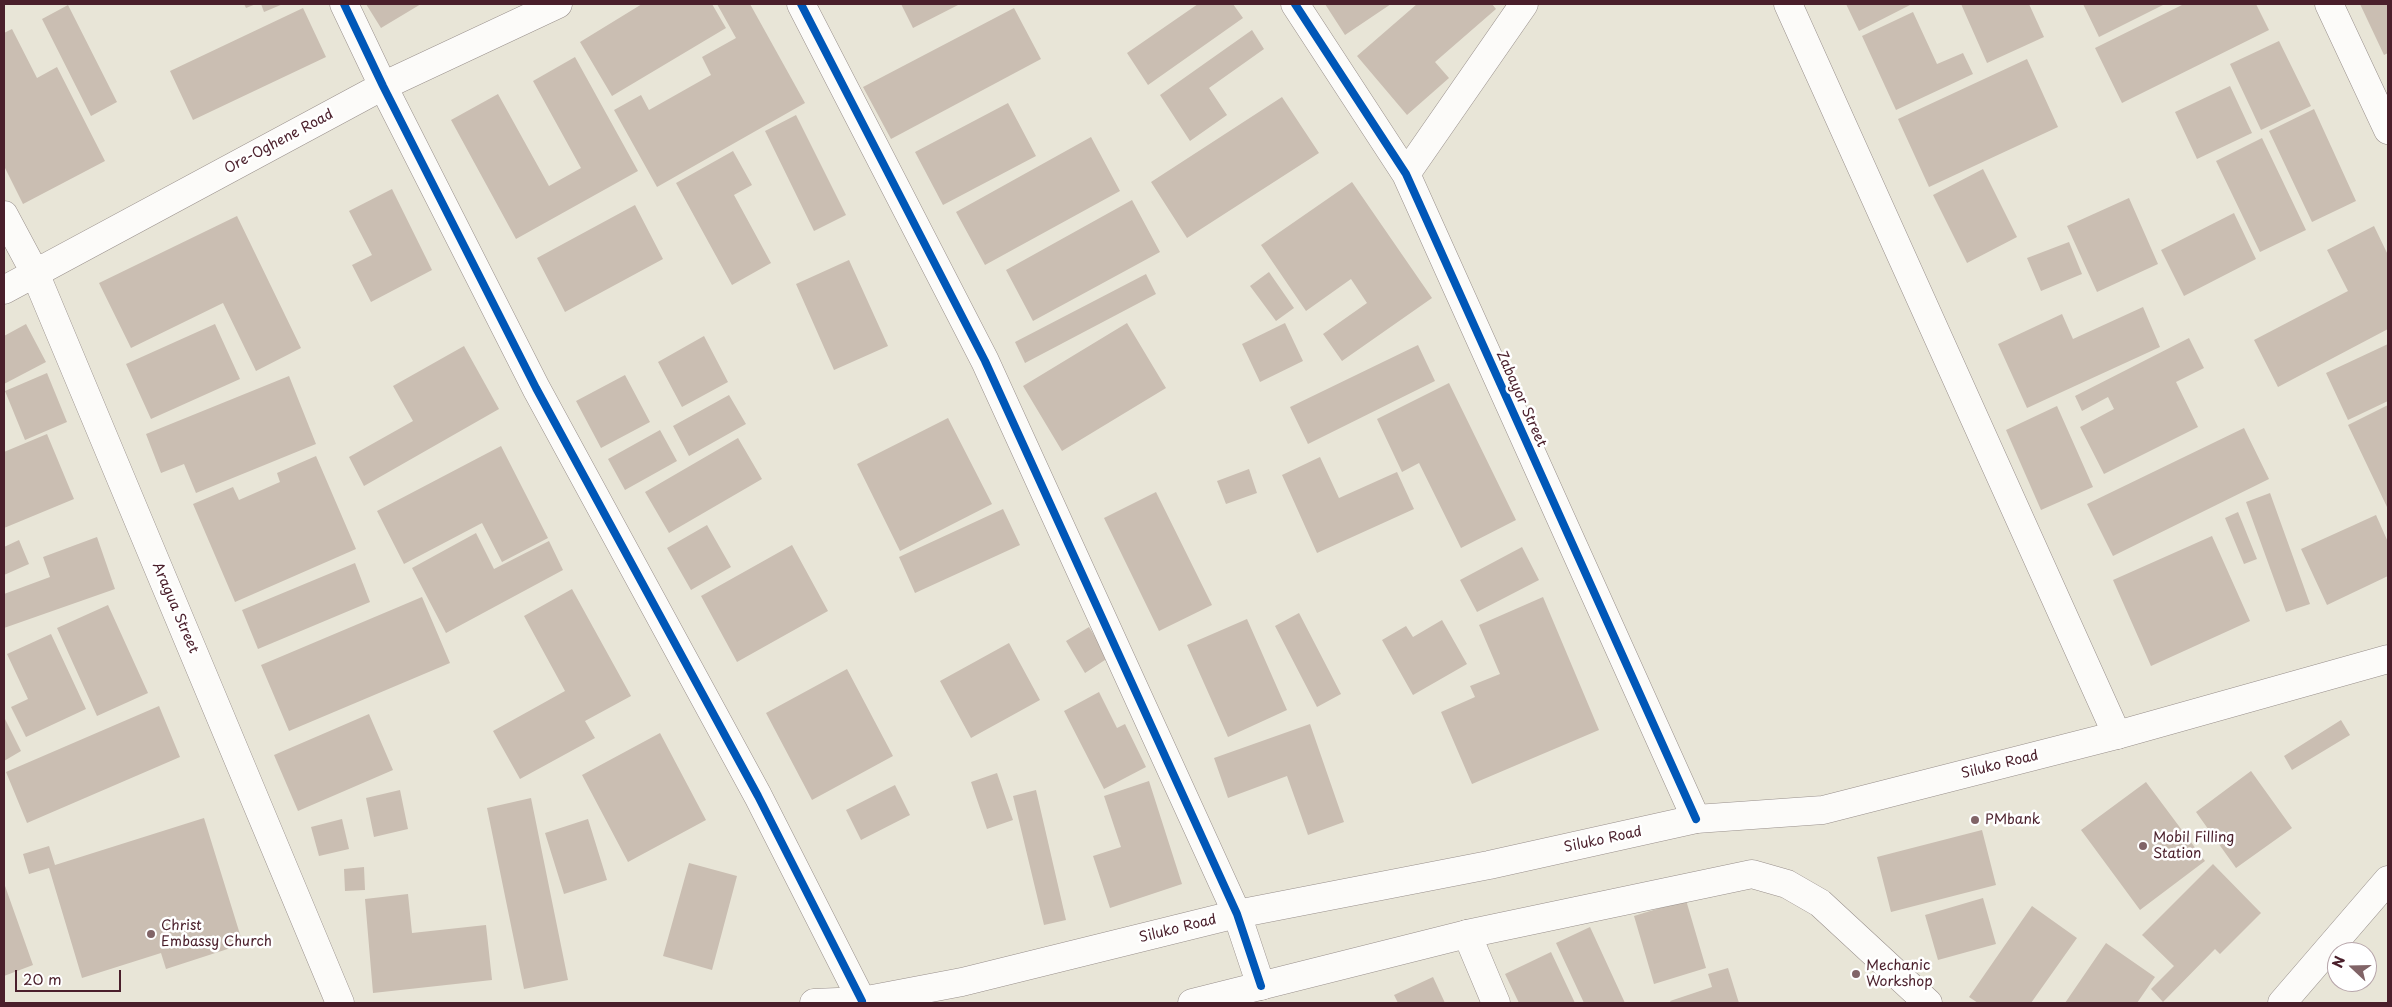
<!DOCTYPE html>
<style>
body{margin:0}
#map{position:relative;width:2392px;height:1007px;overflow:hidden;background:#e8e5d7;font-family:"Playpen Sans",sans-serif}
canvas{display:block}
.frame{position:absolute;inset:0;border:5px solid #4a1f2b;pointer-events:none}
.north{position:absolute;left:2327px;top:942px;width:50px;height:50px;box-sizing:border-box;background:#fff;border:1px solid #b7a5aa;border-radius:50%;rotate:291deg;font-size:14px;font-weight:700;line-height:20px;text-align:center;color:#4a1f2b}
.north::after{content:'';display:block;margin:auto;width:18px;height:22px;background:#816467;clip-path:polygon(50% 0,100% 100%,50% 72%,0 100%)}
.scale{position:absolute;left:15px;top:970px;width:106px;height:22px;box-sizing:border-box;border:2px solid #4a1f2b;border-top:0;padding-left:6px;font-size:15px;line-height:18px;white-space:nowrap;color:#4a1f2b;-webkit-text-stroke:4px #fff;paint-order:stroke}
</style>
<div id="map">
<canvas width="2392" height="1007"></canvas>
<div class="frame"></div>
<div class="north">N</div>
<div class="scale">20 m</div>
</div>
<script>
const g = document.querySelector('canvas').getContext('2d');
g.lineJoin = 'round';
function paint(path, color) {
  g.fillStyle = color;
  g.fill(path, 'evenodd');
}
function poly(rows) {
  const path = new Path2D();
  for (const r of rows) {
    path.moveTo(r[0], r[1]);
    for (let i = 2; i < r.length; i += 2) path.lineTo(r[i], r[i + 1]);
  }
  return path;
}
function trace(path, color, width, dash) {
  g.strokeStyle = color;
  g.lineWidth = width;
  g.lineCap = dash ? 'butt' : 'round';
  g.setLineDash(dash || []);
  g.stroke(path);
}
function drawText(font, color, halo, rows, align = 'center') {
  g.font = font + ' "Playpen Sans",sans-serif';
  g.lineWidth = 5;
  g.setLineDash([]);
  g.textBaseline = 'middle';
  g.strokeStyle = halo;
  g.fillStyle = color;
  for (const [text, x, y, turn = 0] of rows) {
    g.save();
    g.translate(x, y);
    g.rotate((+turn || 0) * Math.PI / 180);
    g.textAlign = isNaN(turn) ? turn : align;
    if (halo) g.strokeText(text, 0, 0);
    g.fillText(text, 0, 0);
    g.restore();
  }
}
paint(poly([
 [244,4,256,4,246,8],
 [261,4,283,4,264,12],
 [366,4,421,4,381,28],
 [642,4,712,4,726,28,612,96,580,42],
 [717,4,750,4,805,103,657,187,614,110,641,95,649,110,711,75,702,57,736,38],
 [901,4,960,4,913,28],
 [1198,4,1233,4,1243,18,1148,85,1127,53],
 [1325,4,1391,4,1345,35],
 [1417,4,1492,4,1496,9,1435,62,1449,78,1407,115,1357,56],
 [1846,4,1912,4,1859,31],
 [1961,4,2029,4,2044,37,1987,63],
 [2083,4,2165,4,2099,37],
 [2184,4,2256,4,2269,30,2122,103,2095,48],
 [2360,4,2388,4,2388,53,2384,55],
 [68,5,117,102,91,116,42,19],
 [303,8,326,57,193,120,170,71],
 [1014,8,1041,59,891,139,863,87],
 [1913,12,1937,64,1963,53,1973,74,1896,110,1862,36],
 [12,29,37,78,57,67,105,161,23,204,4,166,4,33],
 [1252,30,1264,49,1209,88,1227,115,1190,141,1160,95],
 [2279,41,2311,106,2261,130,2230,64],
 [575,57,638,171,516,239,451,120,498,94,549,186,581,168,533,81],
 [2027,59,2058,127,1929,187,1898,119],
 [2230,86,2252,133,2197,159,2175,112],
 [1282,97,1319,153,1187,238,1151,182],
 [1008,103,1036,156,943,205,915,152],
 [2314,109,2356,201,2312,222,2269,131],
 [796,115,846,215,814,231,765,131],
 [1091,137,1120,191,985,265,956,212],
 [2262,138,2306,230,2260,252,2216,161],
 [733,151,752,185,734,195,771,263,732,285,676,183],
 [1983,169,2017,237,1967,263,1933,195],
 [1352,182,1432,298,1342,361,1323,334,1367,303,1351,279,1306,311,1261,245],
 [392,189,432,270,371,302,352,265,372,255,349,211],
 [2129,198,2158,264,2097,292,2067,226],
 [1132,200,1160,252,1033,321,1006,270],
 [635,205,663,259,565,312,537,258],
 [2234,213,2256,259,2184,296,2161,250],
 [237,216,301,348,256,371,223,303,131,348,99,283],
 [2374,226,2388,255,2388,329,2278,387,2254,340,2348,291,2327,250],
 [2069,242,2082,274,2041,291,2027,258],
 [849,260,888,346,834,370,796,284],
 [1269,272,1294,308,1276,321,1250,286],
 [1146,274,1156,294,1025,363,1015,342],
 [2143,307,2160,347,2027,408,1998,344,2062,314,2073,339],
 [1127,323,1166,388,1062,451,1023,386],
 [1285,323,1303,361,1260,382,1242,344],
 [26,324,46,362,4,384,4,336],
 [215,324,240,379,151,419,126,364],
 [704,336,728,382,682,407,658,362],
 [2189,338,2204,368,2176,382,2198,427,2104,474,2080,427,2114,409,2108,397,2082,411,2075,396],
 [2388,344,2388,401,2348,420,2326,373],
 [1418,345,1435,381,1308,444,1290,407],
 [464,346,499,409,364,486,349,457,413,421,393,386],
 [47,373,67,422,25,440,5,391],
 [625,375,650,422,601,448,576,401],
 [289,376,316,444,196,493,184,464,161,473,146,434],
 [1449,383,1516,520,1461,548,1419,463,1402,472,1377,419],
 [729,395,746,424,689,456,673,426],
 [2388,405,2388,507,2387,507,2348,425],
 [2057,406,2093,487,2041,510,2006,430],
 [948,418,992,504,900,551,857,464],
 [2244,428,2269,479,2113,556,2087,504],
 [660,430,677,461,625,490,608,459],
 [47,434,74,499,4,528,4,452],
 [738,438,762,479,669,533,645,492],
 [501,446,548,538,502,562,482,523,404,564,377,511],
 [316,456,356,549,235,602,193,504,233,487,239,500,280,482,277,473],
 [1320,457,1339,498,1397,472,1414,509,1317,553,1282,475],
 [1249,469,1257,493,1226,504,1217,481],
 [1156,492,1212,605,1159,631,1104,518],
 [2270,493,2310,604,2286,612,2246,502],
 [1003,509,1020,545,915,593,899,557],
 [2238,512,2257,559,2244,564,2225,518],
 [2376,515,2388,542,2388,576,2327,605,2301,549],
 [707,525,731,567,691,590,667,548],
 [476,533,494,569,549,541,563,570,446,633,412,568],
 [2212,536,2250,621,2151,666,2113,580],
 [97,537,115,589,4,628,4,594,50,577,43,557],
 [19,540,29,564,4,575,4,547],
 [792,545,828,611,737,662,701,596],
 [1522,547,1539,580,1477,612,1460,580],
 [355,563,370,602,258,649,242,610],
 [572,589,631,696,585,721,595,738,520,779,493,731,565,691,524,616],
 [422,597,450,663,289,731,261,665],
 [1543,597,1599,730,1472,784,1441,712,1475,697,1470,686,1500,674,1479,625],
 [108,605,148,693,97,716,57,628],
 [1299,613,1341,694,1317,707,1275,626],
 [1247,619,1287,710,1228,737,1187,645],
 [1442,620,1467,664,1413,695,1382,640,1406,626,1413,637],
 [1089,627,1108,658,1085,673,1066,641],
 [51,634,86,709,26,737,11,707,28,699,7,654],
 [1009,643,1040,700,971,738,940,681],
 [847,669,893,756,812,800,766,713],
 [1099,692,1117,728,1125,724,1146,767,1104,789,1064,711],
 [159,706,180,757,27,823,6,772],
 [369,714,393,770,298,811,274,755],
 [4,717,21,751,4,761],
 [2341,720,2350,735,2292,770,2284,756],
 [1310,724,1344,822,1308,835,1287,776,1228,798,1214,758],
 [660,733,706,820,628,862,582,775],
 [2251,771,2292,828,2236,868,2196,812],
 [997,773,1013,820,987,829,971,782],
 [1149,781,1182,884,1110,908,1093,856,1121,847,1104,796],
 [2146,782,2205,861,2140,910,2081,830],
 [895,785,910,815,861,840,846,810],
 [400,790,408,829,374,837,366,798],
 [1036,790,1066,920,1044,925,1013,796],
 [531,798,568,980,524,989,487,808],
 [204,818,243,944,166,969,161,953,82,978,49,868,29,874,23,854,49,846,55,865],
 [342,819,349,849,319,856,311,827],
 [588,819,607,880,564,894,545,833],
 [1982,830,1996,885,1891,912,1877,857],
 [689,863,737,876,712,970,663,956],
 [2213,864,2261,913,2220,954,2215,949,2163,1002,2151,989,2174,966,2142,935],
 [364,867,365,890,345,891,344,869],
 [4,883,33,965,4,976],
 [408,894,412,933,486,925,492,980,373,993,365,899],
 [1983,898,1996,944,1938,960,1925,915],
 [1686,900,1706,968,1654,984,1634,916],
 [2032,906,2077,938,2031,1003,1978,1003,1969,997],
 [1590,927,1625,1003,1584,1003,1556,943],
 [2106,943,2155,977,2137,1003,2065,1003],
 [1551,952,1575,1003,1519,1003,1505,974],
 [1728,968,1739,1003,1671,1003,1670,1001,1712,987,1708,974],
 [1433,977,1445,1003,1398,1003,1394,995]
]), '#cabeb2');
const minor = poly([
 [344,4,383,86,536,388,758,796,862,1001],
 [801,4,985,361,1237,914,1261,986],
 [1295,4,1406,174,1696,819],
 [1788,4,2117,735],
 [2329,4,2388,130],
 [1406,174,1524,4],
 [4,215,35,273,340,1003],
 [4,290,383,86,558,4],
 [1467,934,1496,1003]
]);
const major = poly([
 [814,1003,862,1001,962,982,1237,914,1489,865,1696,819,1823,810,2117,735,2388,659],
 [1192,1003,1467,934,1752,874,1787,884,1820,903,1928,1003],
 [2282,1003,2388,880]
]);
trace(minor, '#988f8b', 29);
trace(major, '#988f8b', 29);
trace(minor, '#fcfbf9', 28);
trace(major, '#fcfbf9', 28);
trace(poly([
 [344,4,383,86,536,388,758,796,862,1001],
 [801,4,985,361,1237,914,1261,986],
 [1295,4,1406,174,1696,819]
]), '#0057b8', 8);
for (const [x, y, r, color] of [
 [1975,820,5,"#816467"],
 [2143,846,5,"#816467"],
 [151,934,5,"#816467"],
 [1856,974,5,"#816467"]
]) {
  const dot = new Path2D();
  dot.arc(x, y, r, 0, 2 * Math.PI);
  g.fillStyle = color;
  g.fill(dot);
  trace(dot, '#fff', 2);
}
drawText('14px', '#4a1f2b', '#fff', [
 ["Ore-Oghene Road",279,142,-28],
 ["Zabayor Street",1521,399,66],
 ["Aragua Street",175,608,67],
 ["Siluko Road",2000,765,-14],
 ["Siluko Road",1603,840,-12],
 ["Siluko Road",1178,929,-14]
]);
drawText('14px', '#4a1f2b', '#fff', [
 ["PMbank",1985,820],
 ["Mobil Filling",2153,838],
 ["Station",2153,854],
 ["Christ",161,926],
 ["Embassy Church",161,942],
 ["Mechanic",1866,966],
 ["Workshop",1866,982]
], 'left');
</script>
